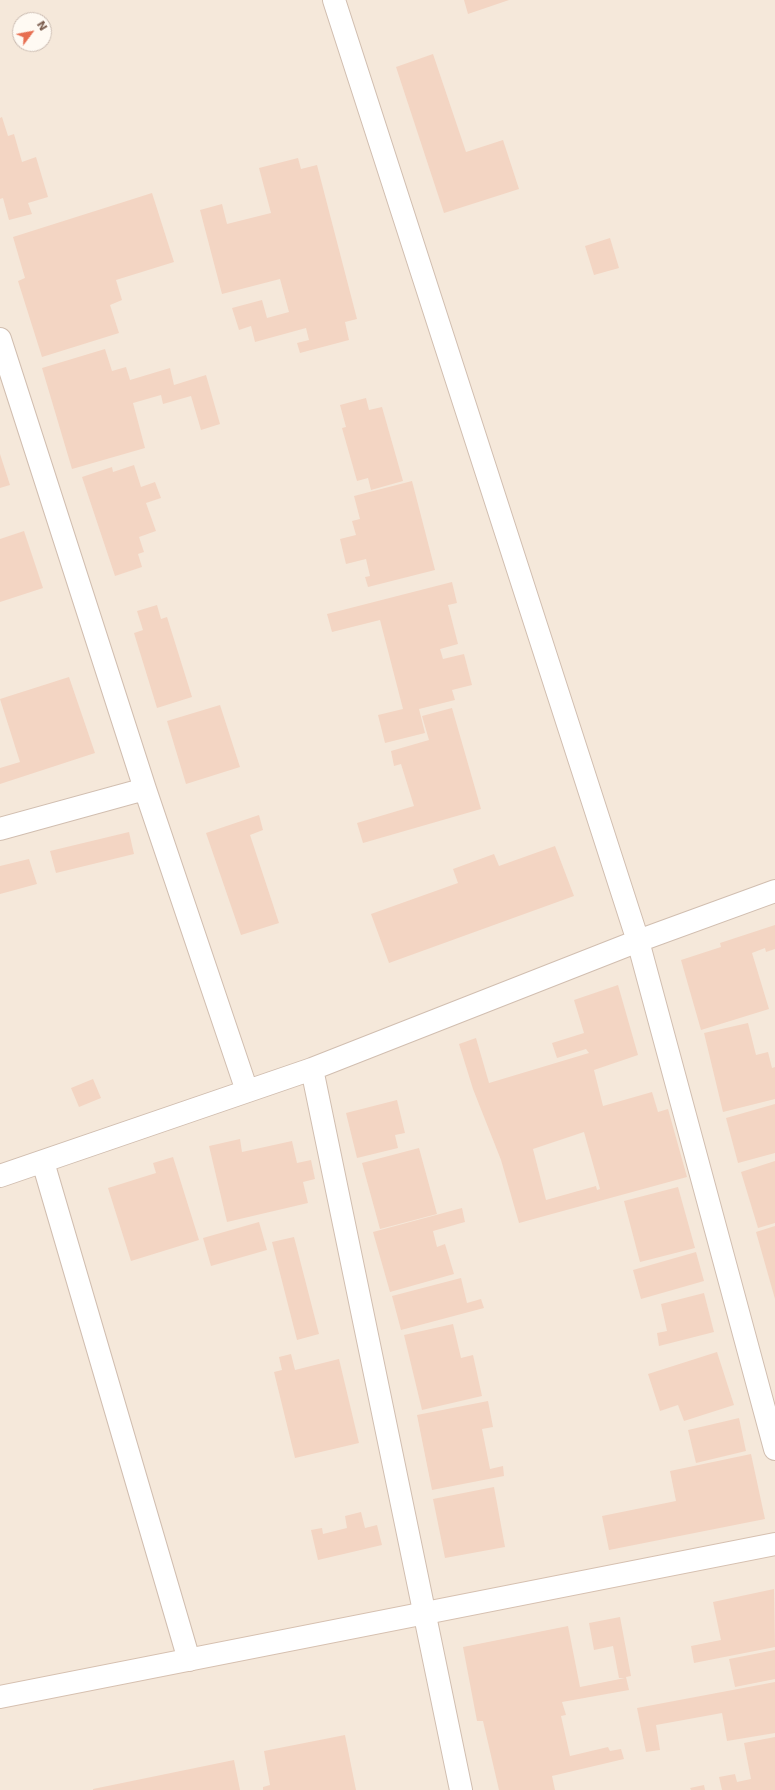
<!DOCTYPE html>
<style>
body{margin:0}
#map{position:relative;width:775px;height:1790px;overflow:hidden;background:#fdf6ec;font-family:"DejaVu Sans",sans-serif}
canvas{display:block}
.north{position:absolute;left:12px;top:12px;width:40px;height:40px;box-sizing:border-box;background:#fffaf3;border:1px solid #cabbb1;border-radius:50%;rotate:58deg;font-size:11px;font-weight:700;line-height:16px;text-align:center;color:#7a5c4d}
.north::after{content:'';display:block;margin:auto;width:14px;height:18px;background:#e76f51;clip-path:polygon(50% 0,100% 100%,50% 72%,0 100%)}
</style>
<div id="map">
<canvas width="775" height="1790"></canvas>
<div class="north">N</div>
</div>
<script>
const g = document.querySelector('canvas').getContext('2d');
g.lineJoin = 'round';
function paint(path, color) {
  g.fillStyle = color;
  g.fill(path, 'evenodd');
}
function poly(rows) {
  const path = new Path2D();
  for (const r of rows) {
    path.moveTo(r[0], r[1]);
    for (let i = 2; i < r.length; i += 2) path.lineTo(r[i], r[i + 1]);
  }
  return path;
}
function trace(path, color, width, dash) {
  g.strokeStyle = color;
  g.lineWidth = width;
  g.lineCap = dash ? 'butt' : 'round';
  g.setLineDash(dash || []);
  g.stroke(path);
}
paint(poly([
 [0,0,775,0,775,1790,0,1790],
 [20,20,44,20,44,44,20,44]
]), '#f5e8da');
paint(poly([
 [464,0,509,0,468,14],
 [433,54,466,152,503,140,519,189,444,213,396,67],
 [2,117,8,136,14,134,22,162,36,157,48,197,28,203,32,214,9,220,3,198,0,199,0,118],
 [298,158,301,169,317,165,357,319,345,322,349,340,300,353,297,343,309,340,306,328,255,342,251,326,239,330,232,308,262,300,267,318,289,312,280,279,222,294,200,210,222,204,227,224,271,213,259,168],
 [152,193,174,262,116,280,122,300,110,305,119,333,42,357,18,281,25,278,13,237],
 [610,238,619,268,594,275,585,246],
 [105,349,112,371,126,367,130,380,170,368,174,385,206,375,220,424,201,430,191,396,163,404,161,395,133,403,145,448,72,469,42,368],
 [366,398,369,410,382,407,403,481,371,490,368,478,357,481,342,428,346,427,340,405],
 [0,454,10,485,0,488],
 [134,465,141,487,155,482,161,498,146,503,156,531,139,537,144,552,138,554,142,567,115,576,82,477,112,467,113,472],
 [412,481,435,570,368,587,365,577,370,576,366,559,346,564,340,539,356,535,352,521,360,519,354,496],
 [24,531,43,588,0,602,0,539],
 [452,582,457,603,448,605,458,644,440,649,443,659,464,654,472,685,452,690,455,700,419,709,425,733,385,743,378,715,403,709,380,620,332,632,327,614],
 [157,605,161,619,167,617,192,697,157,708,134,633,143,630,137,611],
 [69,677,95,753,0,784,0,768,20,762,0,699],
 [220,705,240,767,186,784,167,721],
 [452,708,481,809,363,843,357,823,414,806,401,764,394,766,391,751,429,740,422,716],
 [259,815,263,830,250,835,279,923,241,935,206,833],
 [129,832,134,854,56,873,50,851],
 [555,846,574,896,389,963,371,914,458,883,453,869,494,854,499,866],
 [29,859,37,884,0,894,0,866],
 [775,925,775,949,766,952,765,948,752,953,769,1009,701,1030,681,960,721,947,720,943],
 [618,985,638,1055,594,1070,603,1106,652,1092,658,1112,668,1109,687,1177,519,1223,501,1160,473,1089,459,1044,476,1038,489,1083,589,1053,586,1049,557,1058,552,1043,584,1033,574,1000],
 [584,1132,600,1189,597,1190,596,1186,546,1200,533,1149],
 [748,1023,756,1055,768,1052,772,1068,775,1067,775,1099,723,1112,704,1033],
 [93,1079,101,1098,79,1107,71,1088],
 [397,1100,405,1133,395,1135,398,1148,357,1158,346,1113],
 [775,1104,775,1153,738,1163,726,1118],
 [240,1139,242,1152,292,1141,297,1163,311,1160,315,1179,303,1182,308,1203,227,1222,209,1146],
 [419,1148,437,1214,380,1229,362,1163],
 [173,1157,199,1240,131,1261,108,1188,156,1173,153,1163],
 [775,1161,775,1223,758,1228,741,1172],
 [678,1187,695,1248,640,1262,624,1201],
 [462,1208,465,1222,433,1231,437,1247,445,1244,454,1274,390,1292,373,1232],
 [259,1222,267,1250,211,1266,203,1238],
 [775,1226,775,1299,756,1232],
 [294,1237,319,1334,297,1340,272,1242],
 [696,1252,704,1281,641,1299,633,1270],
 [461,1278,467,1303,481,1299,484,1308,401,1330,392,1296],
 [704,1293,714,1332,659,1346,657,1333,667,1331,661,1304],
 [453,1324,461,1358,473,1355,482,1396,422,1410,404,1335],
 [717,1352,734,1405,684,1421,678,1405,660,1411,648,1374],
 [291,1354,295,1370,339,1359,359,1443,295,1458,274,1372,282,1370,279,1357],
 [488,1401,493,1427,482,1429,490,1469,503,1466,504,1476,432,1490,417,1415],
 [739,1418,746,1451,696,1463,688,1430],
 [751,1454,765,1519,609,1550,602,1516,676,1501,670,1471],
 [494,1487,505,1547,445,1558,433,1499],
 [361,1512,365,1528,377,1525,382,1545,318,1560,311,1530,322,1528,323,1534,347,1528,345,1516],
 [774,1589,775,1647,694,1663,691,1646,721,1640,713,1602],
 [620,1617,631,1676,626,1677,629,1690,562,1702,566,1715,561,1716,570,1756,608,1747,610,1751,621,1749,624,1759,552,1776,555,1790,499,1790,483,1721,477,1721,463,1647,568,1626,580,1687,625,1678,619,1678,613,1646,594,1650,589,1623],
 [775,1650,775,1679,735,1687,729,1659],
 [775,1682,775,1733,727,1741,722,1713,656,1725,660,1750,646,1752,637,1708],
 [345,1735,356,1790,263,1790,263,1787,270,1785,264,1751],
 [775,1737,775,1790,722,1790,719,1777,735,1774,737,1782,751,1779,744,1743],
 [234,1760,240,1790,93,1790,93,1789],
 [704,1785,705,1790,691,1790,690,1788]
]), '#f3d5c3');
const street = poly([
 [334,0,638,941,775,1449],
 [0,339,145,789,247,1091],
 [0,829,145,789],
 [312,1069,461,1790],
 [43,1162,189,1660],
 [0,1176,312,1069,638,941,775,891]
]);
const secondary = poly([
 [0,1697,775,1544]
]);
trace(street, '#d1beb0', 24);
trace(secondary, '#d6c0b0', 24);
trace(street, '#fff', 22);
trace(secondary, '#fff', 22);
</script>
